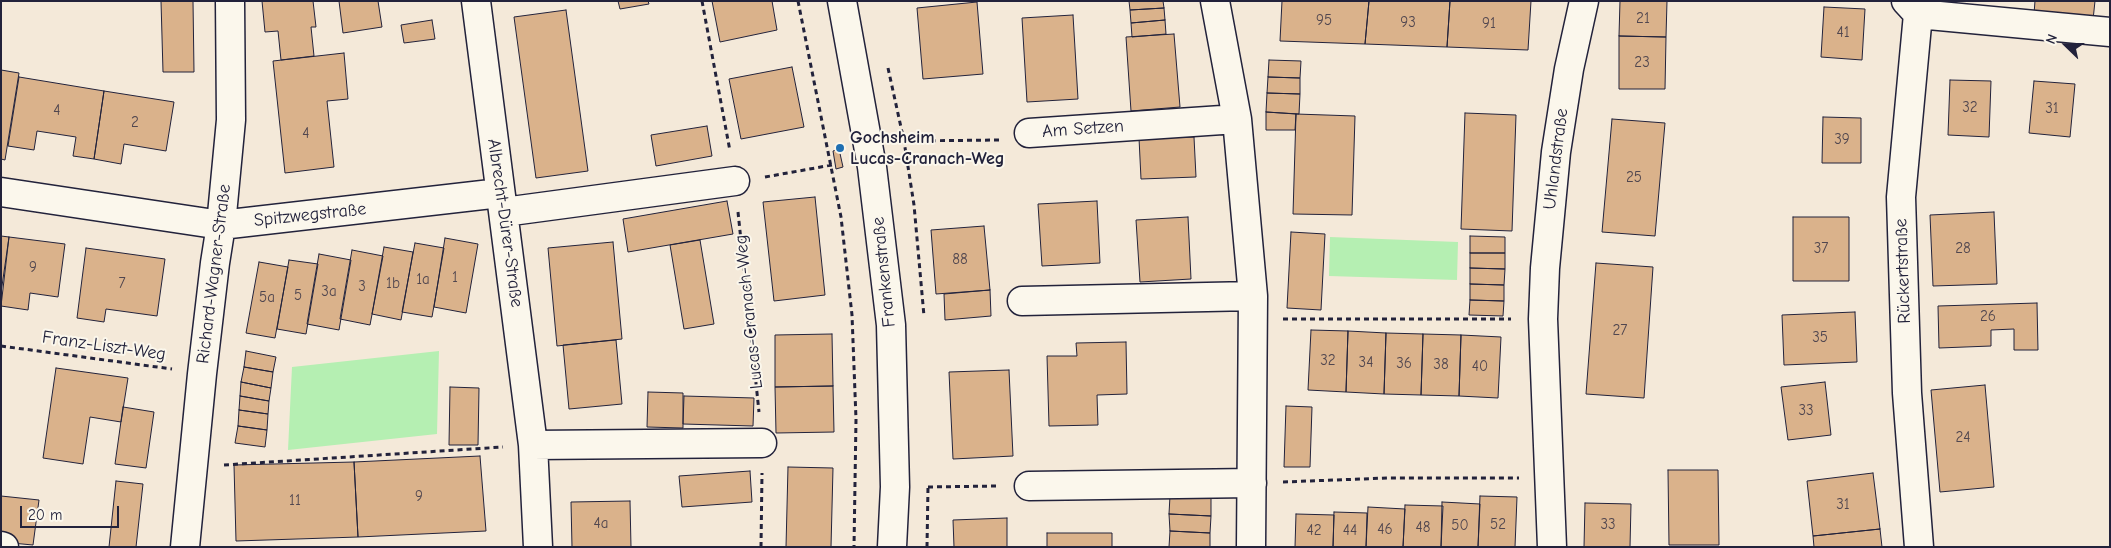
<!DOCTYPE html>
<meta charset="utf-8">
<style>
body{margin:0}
#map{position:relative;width:2111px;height:548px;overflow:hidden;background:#f4e9d9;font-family:"Comic Neue",sans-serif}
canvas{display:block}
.frame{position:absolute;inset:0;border:2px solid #22223b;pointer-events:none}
.north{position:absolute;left:2041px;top:20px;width:50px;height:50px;-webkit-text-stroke:4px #fbf7ec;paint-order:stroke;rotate:292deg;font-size:14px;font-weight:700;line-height:20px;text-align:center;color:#22223b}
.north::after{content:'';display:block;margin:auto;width:18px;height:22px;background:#22223b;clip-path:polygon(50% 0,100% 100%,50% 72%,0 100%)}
.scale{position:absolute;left:20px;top:506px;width:99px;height:22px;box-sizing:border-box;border:2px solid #22223b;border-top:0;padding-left:6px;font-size:15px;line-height:18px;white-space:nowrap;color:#22223b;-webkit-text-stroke:4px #fbf7ec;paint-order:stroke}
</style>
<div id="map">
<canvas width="2111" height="548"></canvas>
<div class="frame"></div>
<div class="north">N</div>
<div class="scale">20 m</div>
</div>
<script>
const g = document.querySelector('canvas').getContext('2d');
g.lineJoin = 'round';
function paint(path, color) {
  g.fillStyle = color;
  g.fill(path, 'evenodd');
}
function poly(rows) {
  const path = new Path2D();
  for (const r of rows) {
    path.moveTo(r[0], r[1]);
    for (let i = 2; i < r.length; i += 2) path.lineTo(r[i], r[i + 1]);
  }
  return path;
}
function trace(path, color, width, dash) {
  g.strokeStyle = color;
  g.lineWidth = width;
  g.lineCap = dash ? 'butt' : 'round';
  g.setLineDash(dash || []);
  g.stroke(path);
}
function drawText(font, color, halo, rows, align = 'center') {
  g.font = font + ' "Comic Neue",sans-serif';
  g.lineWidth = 4;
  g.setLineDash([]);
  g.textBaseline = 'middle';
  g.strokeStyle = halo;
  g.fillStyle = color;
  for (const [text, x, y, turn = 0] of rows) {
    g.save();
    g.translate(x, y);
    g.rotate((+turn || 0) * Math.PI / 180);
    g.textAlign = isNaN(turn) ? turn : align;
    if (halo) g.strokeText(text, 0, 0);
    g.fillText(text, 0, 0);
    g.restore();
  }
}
paint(poly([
 [1330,237,1458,242,1457,280,1329,276],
 [439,351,437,434,288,450,292,367]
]), '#b5efb2');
const building = poly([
 [161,1,193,1,194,72,163,72,161,1],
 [262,1,313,1,316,27,311,27,314,56,281,60,278,31,265,32,262,1],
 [339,1,378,1,382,27,343,33,339,1],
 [618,1,648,1,649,4,620,9,618,1],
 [712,1,772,1,777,30,720,42,712,1],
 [1129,1,1163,1,1164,8,1130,10,1129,1],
 [1282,1,1369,1,1365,44,1280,41,1282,1],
 [1369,1,1450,1,1447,47,1365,44,1369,1],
 [1450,1,1531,1,1528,50,1447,47,1450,1],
 [1620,1,1667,1,1666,37,1619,36,1620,1],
 [2035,1,2095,1,2093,20,2034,14,2035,1],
 [977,2,983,74,923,79,917,8,977,2],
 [1824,7,1865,9,1862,60,1821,57,1824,7],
 [1164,8,1165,20,1131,23,1130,10,1164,8],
 [566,10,588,171,536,178,514,17,566,10],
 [1073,15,1078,99,1027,102,1022,18,1073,15],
 [432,20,435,39,404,43,401,25,432,20],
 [1165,20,1166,34,1132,37,1131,23,1165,20],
 [1174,34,1180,107,1131,111,1126,37,1174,34],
 [1619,36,1666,37,1665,89,1619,89,1619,36],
 [344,53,348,99,327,101,334,167,285,173,273,61,344,53],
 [1269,60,1301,61,1300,78,1268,77,1269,60],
 [792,67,804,127,741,139,729,79,792,67],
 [1,70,19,73,5,160,1,159,1,70],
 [19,77,104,91,94,159,73,156,76,137,37,131,34,150,8,146,19,77],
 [1268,77,1300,78,1300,94,1267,93,1268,77],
 [1950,80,1991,81,1989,137,1948,135,1950,80],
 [2034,81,2075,84,2070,137,2029,133,2034,81],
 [104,91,174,102,166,151,124,144,121,164,94,159,104,91],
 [1267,93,1300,94,1299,114,1266,112,1267,93],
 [1266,112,1296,114,1295,130,1266,130,1266,112],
 [1465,113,1516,115,1512,231,1461,229,1465,113],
 [1296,114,1355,116,1352,215,1293,214,1296,114],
 [1823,117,1861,118,1861,163,1822,163,1823,117],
 [1612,119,1665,123,1655,236,1602,232,1612,119],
 [707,126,712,156,656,166,651,135,707,126],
 [1194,137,1196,177,1141,179,1139,138,1194,137],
 [839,149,843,167,836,169,833,151,839,149],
 [815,197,825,295,774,301,763,202,815,197],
 [727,201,733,234,628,252,623,219,727,201],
 [1097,201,1100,263,1042,266,1038,204,1097,201],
 [1994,212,1997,284,1933,286,1930,215,1994,212],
 [1188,217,1191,279,1140,282,1136,220,1188,217],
 [1793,217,1849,217,1849,281,1793,281,1793,217],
 [984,226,990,290,936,294,931,230,984,226],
 [1291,232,1325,234,1321,310,1287,308,1291,232],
 [1,236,9,237,1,293,1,236],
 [1470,236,1505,237,1505,253,1470,253,1470,236],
 [9,237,65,244,58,297,30,293,28,310,1,306,9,237],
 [445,238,478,244,466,313,434,307,445,238],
 [700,240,714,324,684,329,670,245,700,240],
 [613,242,622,339,557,346,548,248,613,242],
 [415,243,444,248,432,317,402,312,415,243],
 [384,247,413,252,401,320,372,314,384,247],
 [86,248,165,259,157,316,106,309,104,322,77,318,86,248],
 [352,250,383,256,370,325,340,319,352,250],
 [1470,253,1505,253,1505,269,1470,268,1470,253],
 [319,254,351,260,339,330,307,324,319,254],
 [289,260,318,264,306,334,277,329,289,260],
 [259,262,288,267,275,338,246,333,259,262],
 [1596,263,1653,267,1644,398,1586,394,1596,263],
 [1470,268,1505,269,1504,285,1470,284,1470,268],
 [1470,284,1504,285,1504,301,1470,300,1470,284],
 [990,290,991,316,945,320,944,294,990,290],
 [1470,300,1504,301,1503,316,1469,315,1470,300],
 [2037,303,2038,350,2014,350,2014,329,1991,330,1991,346,1939,348,1938,306,2037,303],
 [1855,312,1857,362,1784,365,1782,315,1855,312],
 [1311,330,1348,331,1346,392,1308,390,1311,330],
 [1348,331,1386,333,1384,394,1346,392,1348,331],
 [1386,333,1423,334,1421,395,1384,394,1386,333],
 [832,334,833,386,775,387,775,335,832,334],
 [1423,334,1461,335,1459,396,1421,395,1423,334],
 [1461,335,1501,337,1498,398,1459,396,1461,335],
 [616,340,622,404,569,409,563,345,616,340],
 [1126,342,1127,394,1097,395,1098,425,1049,426,1047,356,1077,356,1076,343,1126,342],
 [246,351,276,357,273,372,244,367,246,351],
 [244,367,273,372,271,388,241,382,244,367],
 [56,368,128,378,121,422,90,417,83,464,43,458,56,368],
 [1009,370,1013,456,953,459,949,372,1009,370],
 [241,382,271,388,269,401,240,396,241,382],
 [1825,382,1831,435,1788,440,1781,387,1825,382],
 [1985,385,1994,487,1940,492,1931,390,1985,385],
 [833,386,834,432,776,433,775,387,833,386],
 [450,387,479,388,478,445,449,445,450,387],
 [648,392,683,393,683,428,647,427,648,392],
 [240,396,269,401,268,414,239,410,240,396],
 [684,396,754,398,753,426,683,424,684,396],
 [1286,406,1312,407,1310,467,1284,467,1286,406],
 [123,407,154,412,146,468,115,464,123,407],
 [239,410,268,414,267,430,238,426,239,410],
 [238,426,267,430,265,447,235,443,238,426],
 [480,456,486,531,358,537,354,462,480,456],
 [354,462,358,537,236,541,234,465,354,462],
 [788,467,833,468,831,547,786,547,788,467],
 [1668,470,1718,470,1719,545,1669,545,1668,470],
 [750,471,752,502,682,507,679,476,750,471],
 [1873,473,1880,529,1813,536,1807,481,1873,473],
 [116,481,143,484,136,547,109,547,116,481],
 [1,496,39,500,33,545,1,542,1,496],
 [1170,496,1211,498,1211,516,1169,514,1170,496],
 [1480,496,1517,497,1515,547,1478,547,1480,496],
 [630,501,631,547,572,547,571,502,630,501],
 [1442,502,1480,504,1478,547,1441,547,1442,502],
 [1585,503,1631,504,1630,547,1584,547,1585,503],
 [1405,505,1443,506,1441,547,1403,547,1405,505],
 [1368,507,1405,509,1403,547,1366,547,1368,507],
 [1334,512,1367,513,1366,547,1333,547,1334,512],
 [1169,514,1211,516,1210,533,1170,531,1169,514],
 [1296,514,1334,515,1333,547,1295,547,1296,514],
 [1007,518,1007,547,954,547,953,520,1007,518],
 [1880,529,1882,547,1814,547,1813,536,1880,529],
 [1170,531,1210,533,1210,547,1169,547,1170,531],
 [1047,533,1112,533,1112,547,1047,547,1047,533]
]);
paint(building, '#dab28b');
trace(building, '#22223b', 1);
const minor = poly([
 [476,1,533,445,538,547],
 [842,1,872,167,891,325,895,487,892,547],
 [1215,1,1237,119,1253,296,1251,547],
 [1906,1,1918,14,1901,197,1907,393,1919,547],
 [1918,14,2110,32],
 [1029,133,1237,119],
 [1,192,221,225,500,193],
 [504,212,735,181],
 [1022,301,1253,296],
 [533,445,762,443],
 [1029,486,1252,483],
 [1,546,4,547],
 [185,547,202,374,215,263,221,225,231,120,230,1],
 [1552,547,1543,319,1545,268,1556,152,1569,69,1584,1]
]);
trace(minor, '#22223b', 31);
trace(poly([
 [702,1,730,151],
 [798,1,841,217,852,315,856,419,854,547],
 [888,68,904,141,914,205,924,316],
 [904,141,1000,140],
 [765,177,832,165],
 [738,212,759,412],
 [1283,319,1511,319],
 [1,346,172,369],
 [224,465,503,447],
 [1283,482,1387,478,1519,478],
 [928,487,999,486],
 [761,547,762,473],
 [927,547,928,487]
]), '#22223b', 3, [5, 4]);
trace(minor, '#fbf7ec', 28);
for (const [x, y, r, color] of [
 [840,148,5,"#1f6fb2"]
]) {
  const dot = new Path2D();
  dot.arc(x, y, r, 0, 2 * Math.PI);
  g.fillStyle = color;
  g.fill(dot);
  trace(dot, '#fbf7ec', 2);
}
drawText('15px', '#50464f', null, [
 ["21",1643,19],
 ["95",1324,21],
 ["93",1408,23],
 ["91",1489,24],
 ["41",1843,33],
 ["23",1642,63],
 ["32",1970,108],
 ["31",2052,109],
 ["4",57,111],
 ["2",135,123],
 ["4",306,134],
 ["39",1842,140],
 ["25",1634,178],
 ["37",1821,249],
 ["28",1963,249],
 ["88",960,260],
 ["9",33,268],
 ["1",455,278],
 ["1a",423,280],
 ["7",122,284],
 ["1b",393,284],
 ["3",362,287],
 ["3a",329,292],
 ["5",298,296],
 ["5a",267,298],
 ["26",1988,317],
 ["27",1620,331],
 ["35",1820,338],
 ["32",1328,361],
 ["34",1366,363],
 ["36",1404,364],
 ["38",1441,365],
 ["40",1480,367],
 ["33",1806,411],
 ["24",1963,438],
 ["9",419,497],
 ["11",295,501],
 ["31",1843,505],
 ["4a",601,524],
 ["52",1498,525],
 ["33",1608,525],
 ["50",1460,526],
 ["48",1423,528],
 ["46",1385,530],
 ["42",1314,531],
 ["44",1350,531]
]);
drawText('18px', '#22223b', '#fbf7ec', [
 ["Am Setzen",1083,129,-4],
 ["Uhlandstraße",1556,159,-83],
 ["Spitzwegstraße",310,215,-6],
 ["Albrecht-Dürer-Straße",505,223,82],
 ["Rückertstraße",1903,271,-92],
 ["Frankenstraße",884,272,-96],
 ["Richard-Wagner-Straße",214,274,-83],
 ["Lucas-Cranach-Weg",749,312,-96],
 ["Franz-Liszt-Weg",104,346,8]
]);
drawText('bold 18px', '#22223b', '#fbf7ec', [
 ["Gochsheim",850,138],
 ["Lucas-Cranach-Weg",850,159]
], 'left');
</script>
